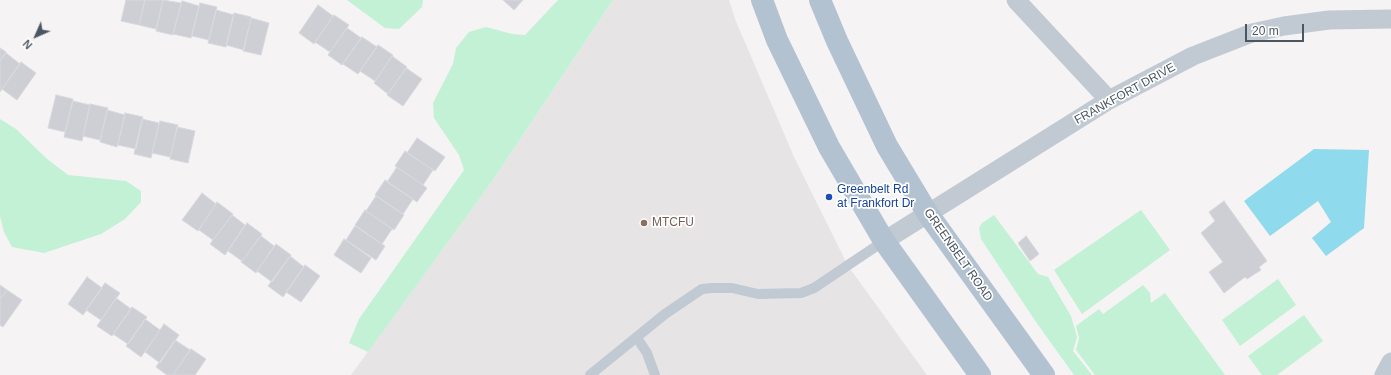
<!DOCTYPE html>
<style>
body{margin:0}
#map{position:relative;width:1391px;height:375px;overflow:hidden;background:#f5f3f3;font-family:Helvetica,sans-serif}
canvas{display:block}
.north{position:absolute;left:16px;top:16px;width:40px;height:40px;-webkit-text-stroke:3px #fff;paint-order:stroke;rotate:225deg;font-size:11px;font-weight:700;line-height:16px;text-align:center;color:#4a5661}
.north::after{content:'';display:block;margin:auto;width:14px;height:18px;background:#4a5661;clip-path:polygon(50% 0,100% 100%,50% 72%,0 100%)}
.scale{position:absolute;left:1245px;top:24px;width:59px;height:18px;box-sizing:border-box;border:2px solid #4a5661;border-top:0;padding-left:5px;font-size:12px;line-height:14px;white-space:nowrap;color:#4a5661;-webkit-text-stroke:3px #fff;paint-order:stroke}
</style>
<div id="map">
<canvas width="1391" height="375"></canvas>
<div class="north">N</div>
<div class="scale">20 m</div>
</div>
<script>
const g = document.querySelector('canvas').getContext('2d');
g.lineJoin = 'round';
function paint(path, color) {
  g.fillStyle = color;
  g.fill(path, 'evenodd');
}
function poly(rows) {
  const path = new Path2D();
  for (const r of rows) {
    path.moveTo(r[0], r[1]);
    for (let i = 2; i < r.length; i += 2) path.lineTo(r[i], r[i + 1]);
  }
  return path;
}
function trace(path, color, width, dash) {
  g.strokeStyle = color;
  g.lineWidth = width;
  g.lineCap = dash ? 'butt' : 'round';
  g.setLineDash(dash || []);
  g.stroke(path);
}
function drawText(font, color, halo, rows, align = 'center') {
  g.font = font + ' Helvetica,sans-serif';
  g.lineWidth = 3.5;
  g.setLineDash([]);
  g.textBaseline = 'middle';
  g.strokeStyle = halo;
  g.fillStyle = color;
  for (const [text, x, y, turn = 0] of rows) {
    g.save();
    g.translate(x, y);
    g.rotate((+turn || 0) * Math.PI / 180);
    g.textAlign = isNaN(turn) ? turn : align;
    if (halo) g.strokeText(text, 0, 0);
    g.fillText(text, 0, 0);
    g.restore();
  }
}
paint(poly([
 [613,0,729,0,735,19,794,157,848,266,927,375,351,375,493,180]
]), '#e6e4e5');
paint(poly([
 [347,0,423,0,422,7,399,29,385,28],
 [558,0,613,0,493,180,368,352,349,343,359,319,464,170,459,155,434,118,433,103,453,64,456,48,469,32,486,27,512,34,525,35],
 [0,119,16,129,47,159,68,175,126,181,141,191,141,202,125,219,101,234,44,253,12,247,4,232,0,216],
 [1141,210,1170,250,1082,314,1054,270],
 [994,215,1038,274,1048,277,1071,316,1077,337,1073,351,1092,375,1074,375,1036,322,981,239,979,228,982,223],
 [1278,279,1296,305,1240,346,1222,320],
 [1143,285,1150,293,1151,303,1165,293,1225,375,1095,375,1076,350,1079,338,1076,326,1099,309,1103,314],
 [1304,315,1323,341,1277,375,1262,375,1248,356]
]), '#c3f1d5');
paint(poly([
 [1314,149,1369,150,1364,228,1326,256,1312,238,1331,222,1318,201,1270,236,1244,201]
]), '#90daee');
const building = poly([
 [126,0,145,0,139,25,121,21,126,0],
 [145,0,163,0,156,29,139,25,145,0],
 [163,0,181,3,173,35,156,31,163,0],
 [503,0,523,0,514,10,503,0],
 [182,1,199,6,191,38,173,34,182,1],
 [200,3,217,7,209,40,192,36,200,3],
 [318,5,333,16,314,44,299,33,318,5],
 [216,10,234,15,226,47,208,43,216,10],
 [234,13,251,17,244,50,226,45,234,13],
 [334,15,349,25,330,52,315,42,334,15],
 [251,18,269,23,261,55,243,51,251,18],
 [347,28,361,38,342,65,328,55,347,28],
 [362,37,377,47,358,74,343,64,362,37],
 [378,45,393,55,375,81,360,71,378,45],
 [0,48,6,52,0,61,0,48],
 [6,53,20,64,0,92,0,61,6,53],
 [392,56,407,67,388,94,374,83,392,56],
 [21,62,36,73,17,100,2,89,21,62],
 [406,68,422,79,403,106,387,95,406,68],
 [56,95,73,99,65,132,48,128,56,95],
 [73,101,90,105,82,141,64,137,73,101],
 [90,104,108,108,100,140,83,136,90,104],
 [107,110,125,115,117,147,100,142,107,110],
 [125,113,143,117,136,149,118,145,125,113],
 [142,119,159,123,151,158,134,154,142,119],
 [160,121,178,125,170,157,152,153,160,121],
 [177,127,195,131,188,163,170,159,177,127],
 [417,138,445,157,435,171,407,153,417,138],
 [405,151,433,170,423,185,395,166,405,151],
 [397,167,427,188,417,202,387,182,397,167],
 [385,180,413,199,403,214,375,195,385,180],
 [202,193,216,204,198,231,182,220,202,193],
 [376,196,404,215,394,230,366,211,376,196],
 [1224,201,1267,261,1259,267,1261,270,1247,279,1245,277,1224,293,1209,272,1223,262,1201,233,1215,221,1209,212,1224,201],
 [217,202,233,214,213,240,199,230,217,202],
 [365,210,392,229,382,244,355,225,365,210],
 [232,215,245,225,225,255,210,244,232,215],
 [247,223,262,234,242,261,228,251,247,223],
 [355,226,385,246,376,260,346,240,355,226],
 [261,236,274,246,256,273,241,262,261,236],
 [1026,236,1039,254,1030,261,1018,243,1026,236],
 [344,239,371,258,361,273,334,255,344,239],
 [276,244,291,255,272,282,257,271,276,244],
 [290,256,304,267,283,297,268,286,290,256],
 [305,265,320,276,301,302,286,292,305,265],
 [87,277,102,288,83,315,68,304,87,277],
 [105,283,120,293,101,320,86,310,105,283],
 [0,285,7,290,0,299,0,285],
 [7,290,22,300,3,327,0,325,0,299,7,290],
 [116,298,131,309,112,336,97,326,116,298],
 [132,307,147,317,128,344,113,334,132,307],
 [145,319,160,330,141,357,126,346,145,319],
 [164,324,179,335,160,363,145,352,164,324],
 [175,340,190,350,173,375,167,375,156,367,175,340],
 [191,349,206,359,195,375,173,375,191,349]
]);
paint(building, '#cdcfd5');
trace(building, '#d7d9de', 1);
trace(poly([
 [637,338,647,353,655,375],
 [590,375,665,314,702,289,712,288,732,288,758,294,801,293,814,288,884,241]
]), '#c1cad2', 10);
trace(poly([
 [1016,0,1109,100],
 [884,241,1109,100,1193,56,1252,33,1284,26,1329,20,1391,19],
 [1384,375,1391,362]
]), '#c1cad2', 19);
trace(poly([
 [762,0,777,40,829,147,884,241,980,375],
 [820,0,837,41,887,146,928,214,1044,375]
]), '#b3c2d1', 22);
for (const [x, y, r, color] of [
 [829,197,4,"#1a4fb4"],
 [644,223,4,"#8d6e63"]
]) {
  const dot = new Path2D();
  dot.arc(x, y, r, 0, 2 * Math.PI);
  g.fillStyle = color;
  g.fill(dot);
  trace(dot, '#fff', 1.5);
}
drawText('12px', '#4a5661', '#fff', [
 ["FRANKFORT DRIVE",1125,94,-29],
 ["GREENBELT ROAD",958,255,55]
]);
drawText('12px', '#164399', '#fff', [
 ["Greenbelt Rd",837,190],
 ["at Frankfort Dr",837,204]
], 'left');
drawText('12px', '#785e54', '#fff', [
 ["MTCFU",652,223]
], 'left');
</script>
